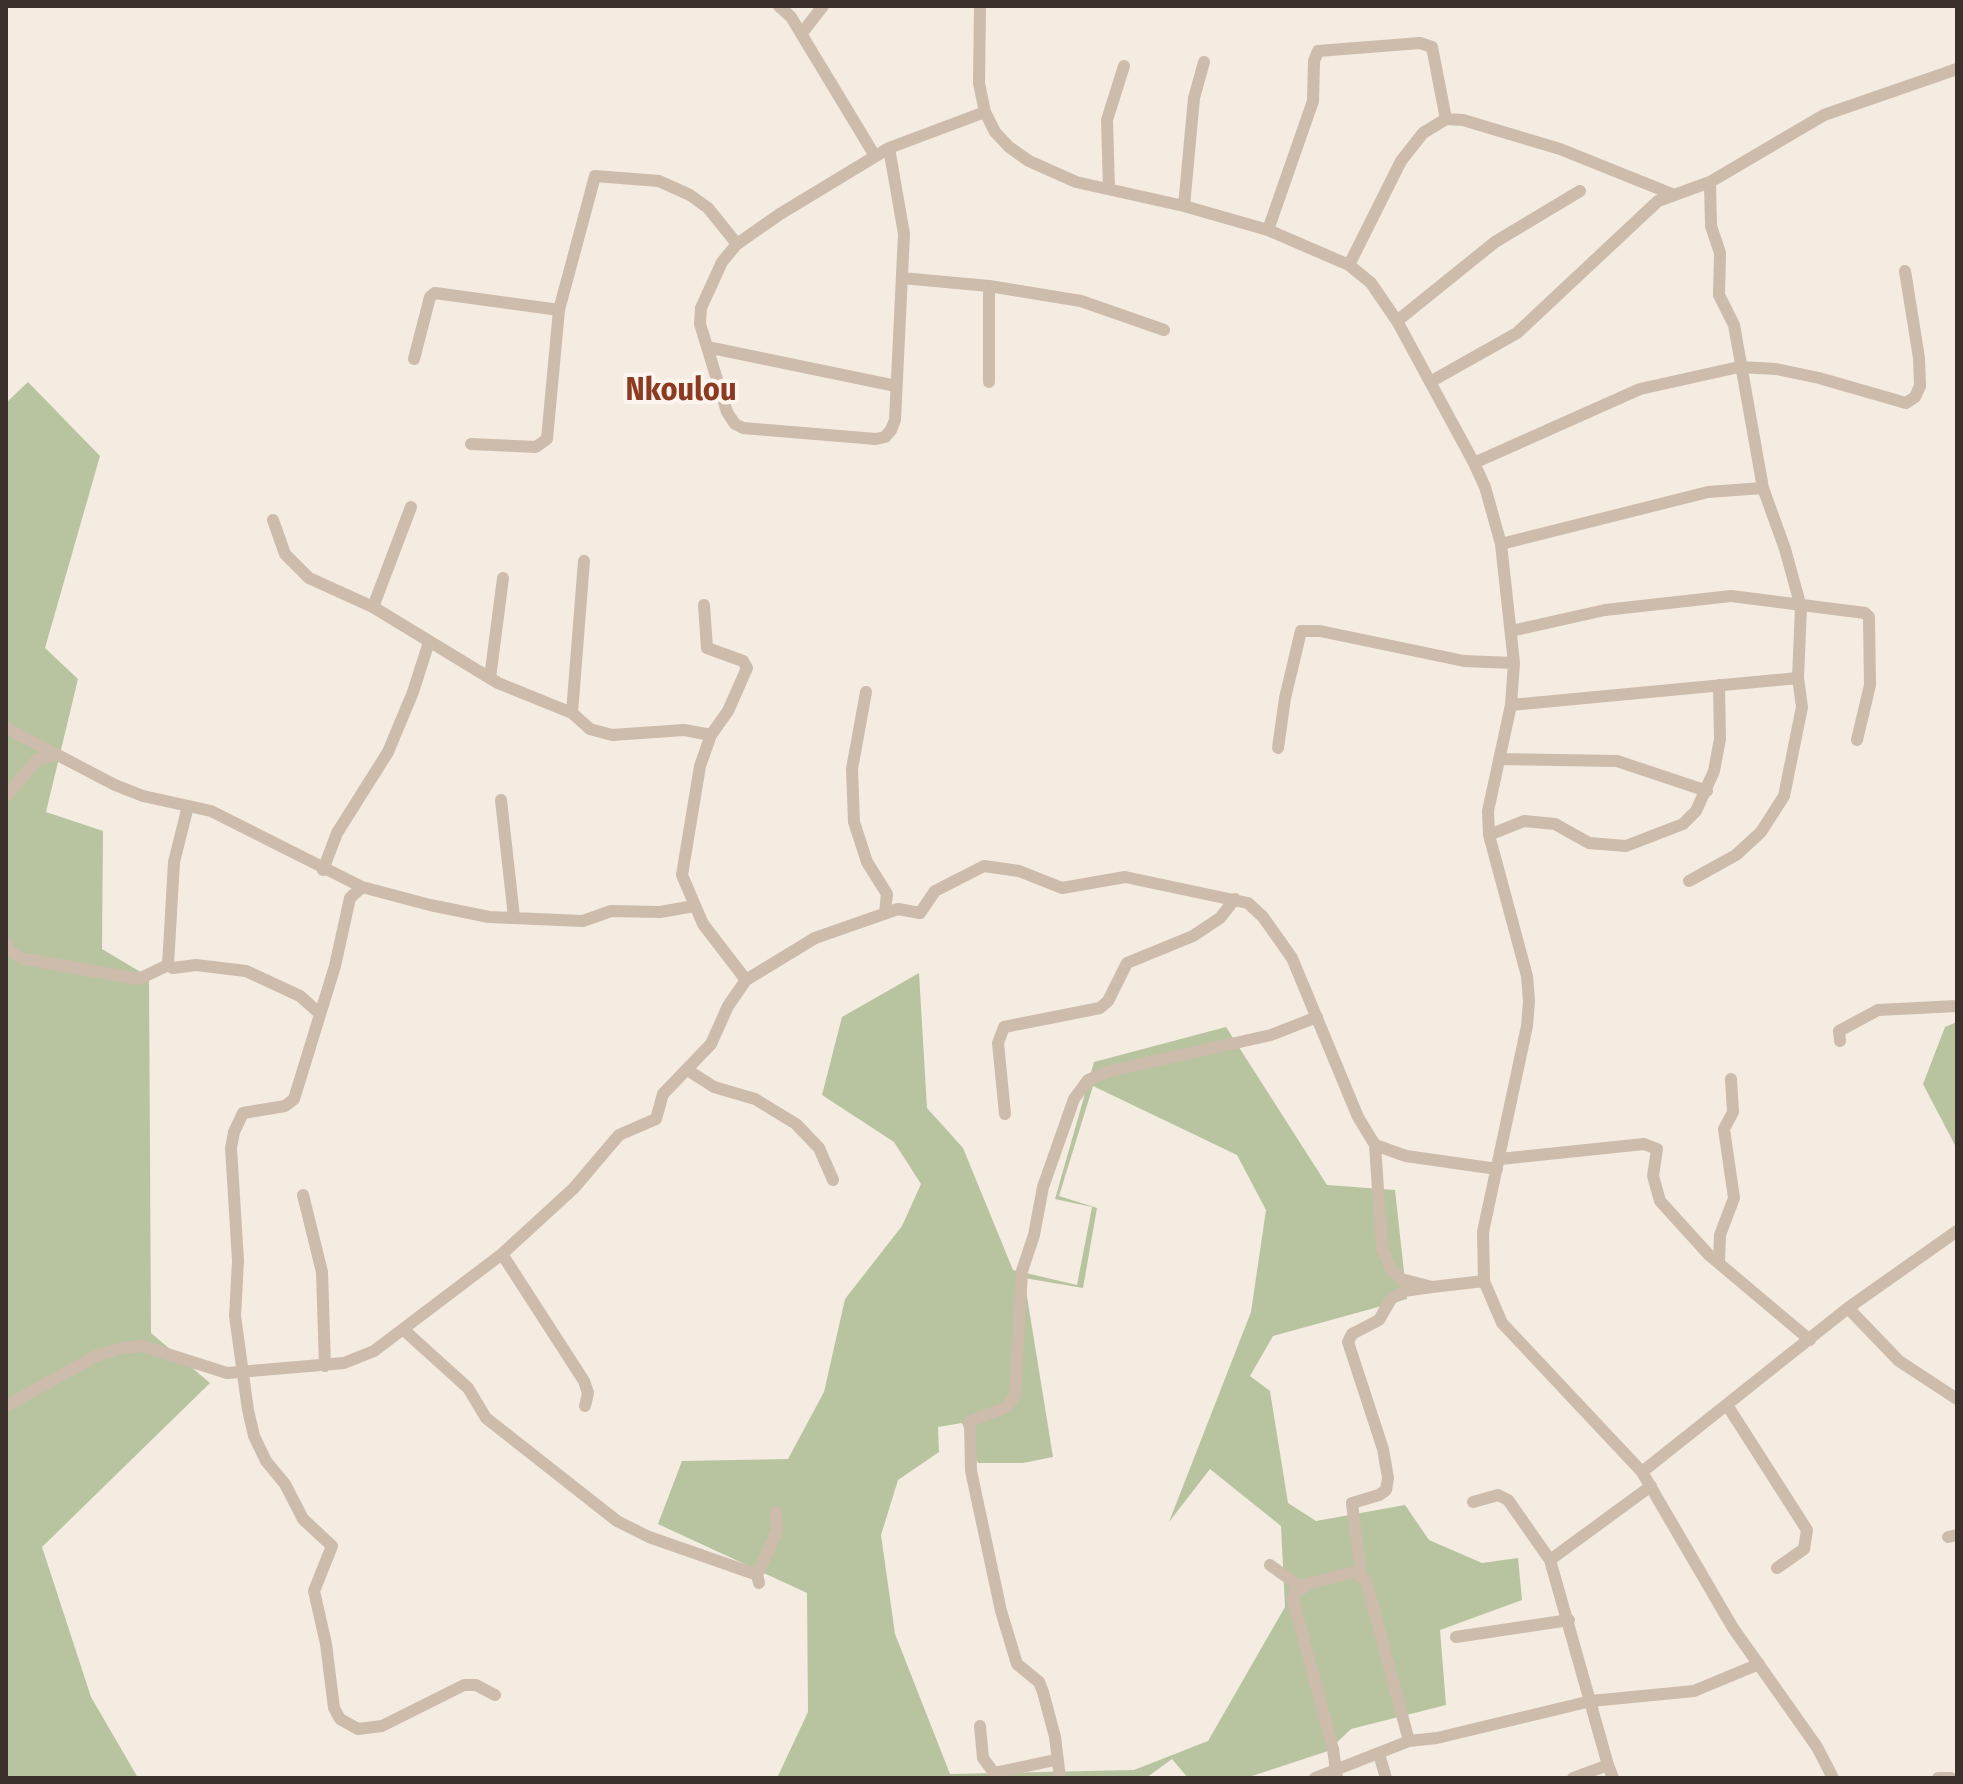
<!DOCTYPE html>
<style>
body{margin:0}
#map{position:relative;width:1963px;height:1784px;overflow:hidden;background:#f4ebe1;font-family:"Fira Sans Condensed",sans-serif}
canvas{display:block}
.frame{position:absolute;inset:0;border:8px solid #3b302b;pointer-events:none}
</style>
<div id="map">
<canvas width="1963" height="1784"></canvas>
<div class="frame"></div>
</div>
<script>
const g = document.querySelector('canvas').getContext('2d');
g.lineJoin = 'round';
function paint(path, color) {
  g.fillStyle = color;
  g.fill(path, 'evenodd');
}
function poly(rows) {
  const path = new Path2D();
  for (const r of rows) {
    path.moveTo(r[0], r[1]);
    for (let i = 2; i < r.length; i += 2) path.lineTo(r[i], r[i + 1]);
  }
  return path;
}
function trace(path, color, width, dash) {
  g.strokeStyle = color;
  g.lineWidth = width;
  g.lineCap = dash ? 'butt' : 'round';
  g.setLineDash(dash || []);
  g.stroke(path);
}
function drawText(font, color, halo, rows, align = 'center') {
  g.font = font + ' "Fira Sans Condensed",sans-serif';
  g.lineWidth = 8;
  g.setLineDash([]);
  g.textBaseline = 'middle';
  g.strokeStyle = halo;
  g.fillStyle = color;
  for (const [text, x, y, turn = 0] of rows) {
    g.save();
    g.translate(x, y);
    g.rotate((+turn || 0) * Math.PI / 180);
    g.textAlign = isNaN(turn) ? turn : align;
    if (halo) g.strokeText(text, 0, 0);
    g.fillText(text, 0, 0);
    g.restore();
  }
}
paint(poly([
 [28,382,100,456,45,648,78,679,46,812,103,831,102,949,149,977,151,1333,210,1383,42,1547,91,1697,138,1778,6,1778,6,403],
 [919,973,927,1108,963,1148,1013,1270,1077,1285,1092,1207,1055,1199,1094,1062,1226,1027,1327,1185,1395,1190,1407,1299,1273,1336,1250,1376,1270,1391,1288,1503,1316,1521,1405,1505,1429,1540,1482,1563,1518,1558,1522,1600,1440,1630,1446,1705,1351,1729,1328,1751,1246,1778,1188,1778,1172,1759,1146,1778,777,1778,808,1712,807,1593,658,1524,682,1461,788,1459,824,1392,845,1299,902,1226,921,1184,894,1142,822,1095,842,1017],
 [1093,1086,1237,1155,1266,1210,1251,1312,1169,1522,1210,1469,1281,1526,1285,1607,1208,1741,1134,1770,950,1774,895,1634,881,1535,898,1480,939,1452,938,1427,962,1423,978,1463,1023,1463,1053,1457,1024,1278,1083,1288,1097,1208,1059,1196],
 [1957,1022,1957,1149,1923,1084,1945,1027]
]), '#b8c4a0');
trace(poly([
 [779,6,791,17,875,156],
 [980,6,979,83,985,112,995,132,1009,147,1029,161,1076,182,1184,206,1268,230,1349,265,1371,283,1397,321,1474,463,1485,487,1501,544,1514,663,1511,705,1488,811,1489,835,1527,976,1529,1001,1527,1026,1483,1232,1484,1281,1502,1323,1642,1472,1733,1628,1817,1747,1833,1778],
 [802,33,823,6],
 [889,148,904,234,895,420,891,430,885,437,876,439,743,428,735,424,727,412,700,324,701,308,722,262,737,244,780,214,889,148,985,112],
 [1109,189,1107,120,1124,66],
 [1184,206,1194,98,1204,62],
 [1268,230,1313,101,1314,61,1318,51,1420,43,1432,47,1446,119],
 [1349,265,1401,161,1423,133,1446,119,1463,120,1560,149,1672,194],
 [902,278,989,286,1081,301,1164,330],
 [989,286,989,382],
 [1397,321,1495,242,1580,191],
 [707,347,896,386],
 [414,359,430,297,435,293,559,310],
 [1430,382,1517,333,1658,201,1710,182,1824,115,1957,69],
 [471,444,536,447,547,439,559,310,595,176,659,181,690,195,708,208,737,244],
 [1474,463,1640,389,1739,367,1776,369,1819,378,1906,403,1915,397,1920,386,1919,358,1905,271],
 [273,520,285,554,309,578,373,607,498,683,572,713,590,729,612,735,684,730,711,735],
 [1501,544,1708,492,1763,488],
 [704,605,707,648,743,661,747,668,728,711,711,735,700,766,682,875,703,924,746,980],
 [373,607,411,507],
 [1511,631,1605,610,1731,596,1865,613,1869,617,1870,685,1857,740],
 [490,678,503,578],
 [866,692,852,769,854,822,867,862,887,894,885,913],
 [1511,705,1798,678],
 [572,713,584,561],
 [6,728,115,785,143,796,211,811,362,887,430,905,489,917,583,921,611,911,660,912,694,906],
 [1278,748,1285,698,1301,631,1320,631,1464,661,1514,663],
 [1499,759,1617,761,1707,791],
 [6,796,37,760,56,754],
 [501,800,514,917],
 [1489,835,1524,821,1555,824,1589,843,1626,846,1683,824,1696,811,1714,771,1720,739,1719,685],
 [323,870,337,833,388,752,413,692,429,642],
 [1689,881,1736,855,1761,832,1784,796,1802,707,1798,678,1801,607,1785,549,1763,488,1734,325,1719,295,1720,253,1711,226,1710,182],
 [362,887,350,898,335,966,294,1099,285,1106,243,1113,234,1132,231,1148,238,1261,235,1316,248,1410,254,1436,266,1461,285,1484,303,1519,332,1546,314,1591,326,1644,334,1708,340,1719,358,1729,382,1726,464,1685,476,1685,495,1695],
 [6,942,10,951,24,959,139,979,168,965,173,968,196,965,246,971,300,996,319,1013],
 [168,965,174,862,188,806],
 [1840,1041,1839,1031,1878,1010,1957,1006],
 [689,1071,714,1087,755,1099,796,1124,819,1148,833,1180],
 [1005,1114,998,1043,1004,1027,1100,1008,1108,1001,1127,963,1193,936,1220,918,1235,899],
 [1375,1145,1382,1248,1391,1269,1401,1279,1432,1287,1484,1281],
 [1500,1159,1644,1144,1657,1149,1653,1176,1660,1201,1709,1255,1810,1340],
 [303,1195,322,1272,325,1366],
 [502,1254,584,1381,588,1393,585,1406],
 [1719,1262,1720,1235,1734,1198,1724,1129,1733,1112,1731,1079],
 [1848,1308,1899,1361,1957,1399],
 [405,1331,468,1388,486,1418,617,1521,649,1537,752,1573,757,1575,759,1583],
 [1727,1405,1807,1530,1804,1549,1777,1568],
 [6,1406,96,1356,122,1348,142,1346,227,1373,344,1363,374,1351,502,1254,574,1188,619,1135,656,1119,663,1094,711,1044,728,1006,746,980,815,938,898,909,920,913,935,891,984,866,1019,871,1062,888,1125,877,1248,903,1263,917,1292,958,1358,1117,1375,1145,1406,1156,1497,1169],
 [1642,1472,1848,1308,1957,1231],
 [1473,1502,1498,1495,1508,1500,1550,1560,1608,1765],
 [1948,1537,1957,1535],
 [1550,1560,1651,1486],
 [1270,1565,1299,1586,1354,1572,1366,1580,1409,1741],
 [757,1575,777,1531,776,1512],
 [1361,1575,1352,1503,1379,1495,1386,1490,1388,1478,1383,1449,1348,1342,1352,1334,1379,1320,1391,1299,1404,1291,1432,1287],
 [1305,1587,1295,1592,1293,1599,1333,1749,1337,1778],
 [1456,1637,1569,1620],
 [980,1726,983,1758,994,1773,1055,1760],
 [1379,1754,1386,1778],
 [1060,1778,1055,1737,1043,1692,1039,1682,1017,1664,1001,1611,971,1471,970,1421,1007,1407,1015,1395,1022,1271,1034,1235,1043,1187,1074,1099,1088,1080,1110,1071,1271,1035,1317,1017],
 [1315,1778,1409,1741,1437,1738,1591,1701,1694,1691,1759,1664],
 [1573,1778,1608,1765,1613,1778],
 [1938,1778,1951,1778]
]), '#cdbbac', 12);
drawText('bold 32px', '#8c3b22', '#fbf5ee', [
 ["Nkoulou",681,391]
]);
</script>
